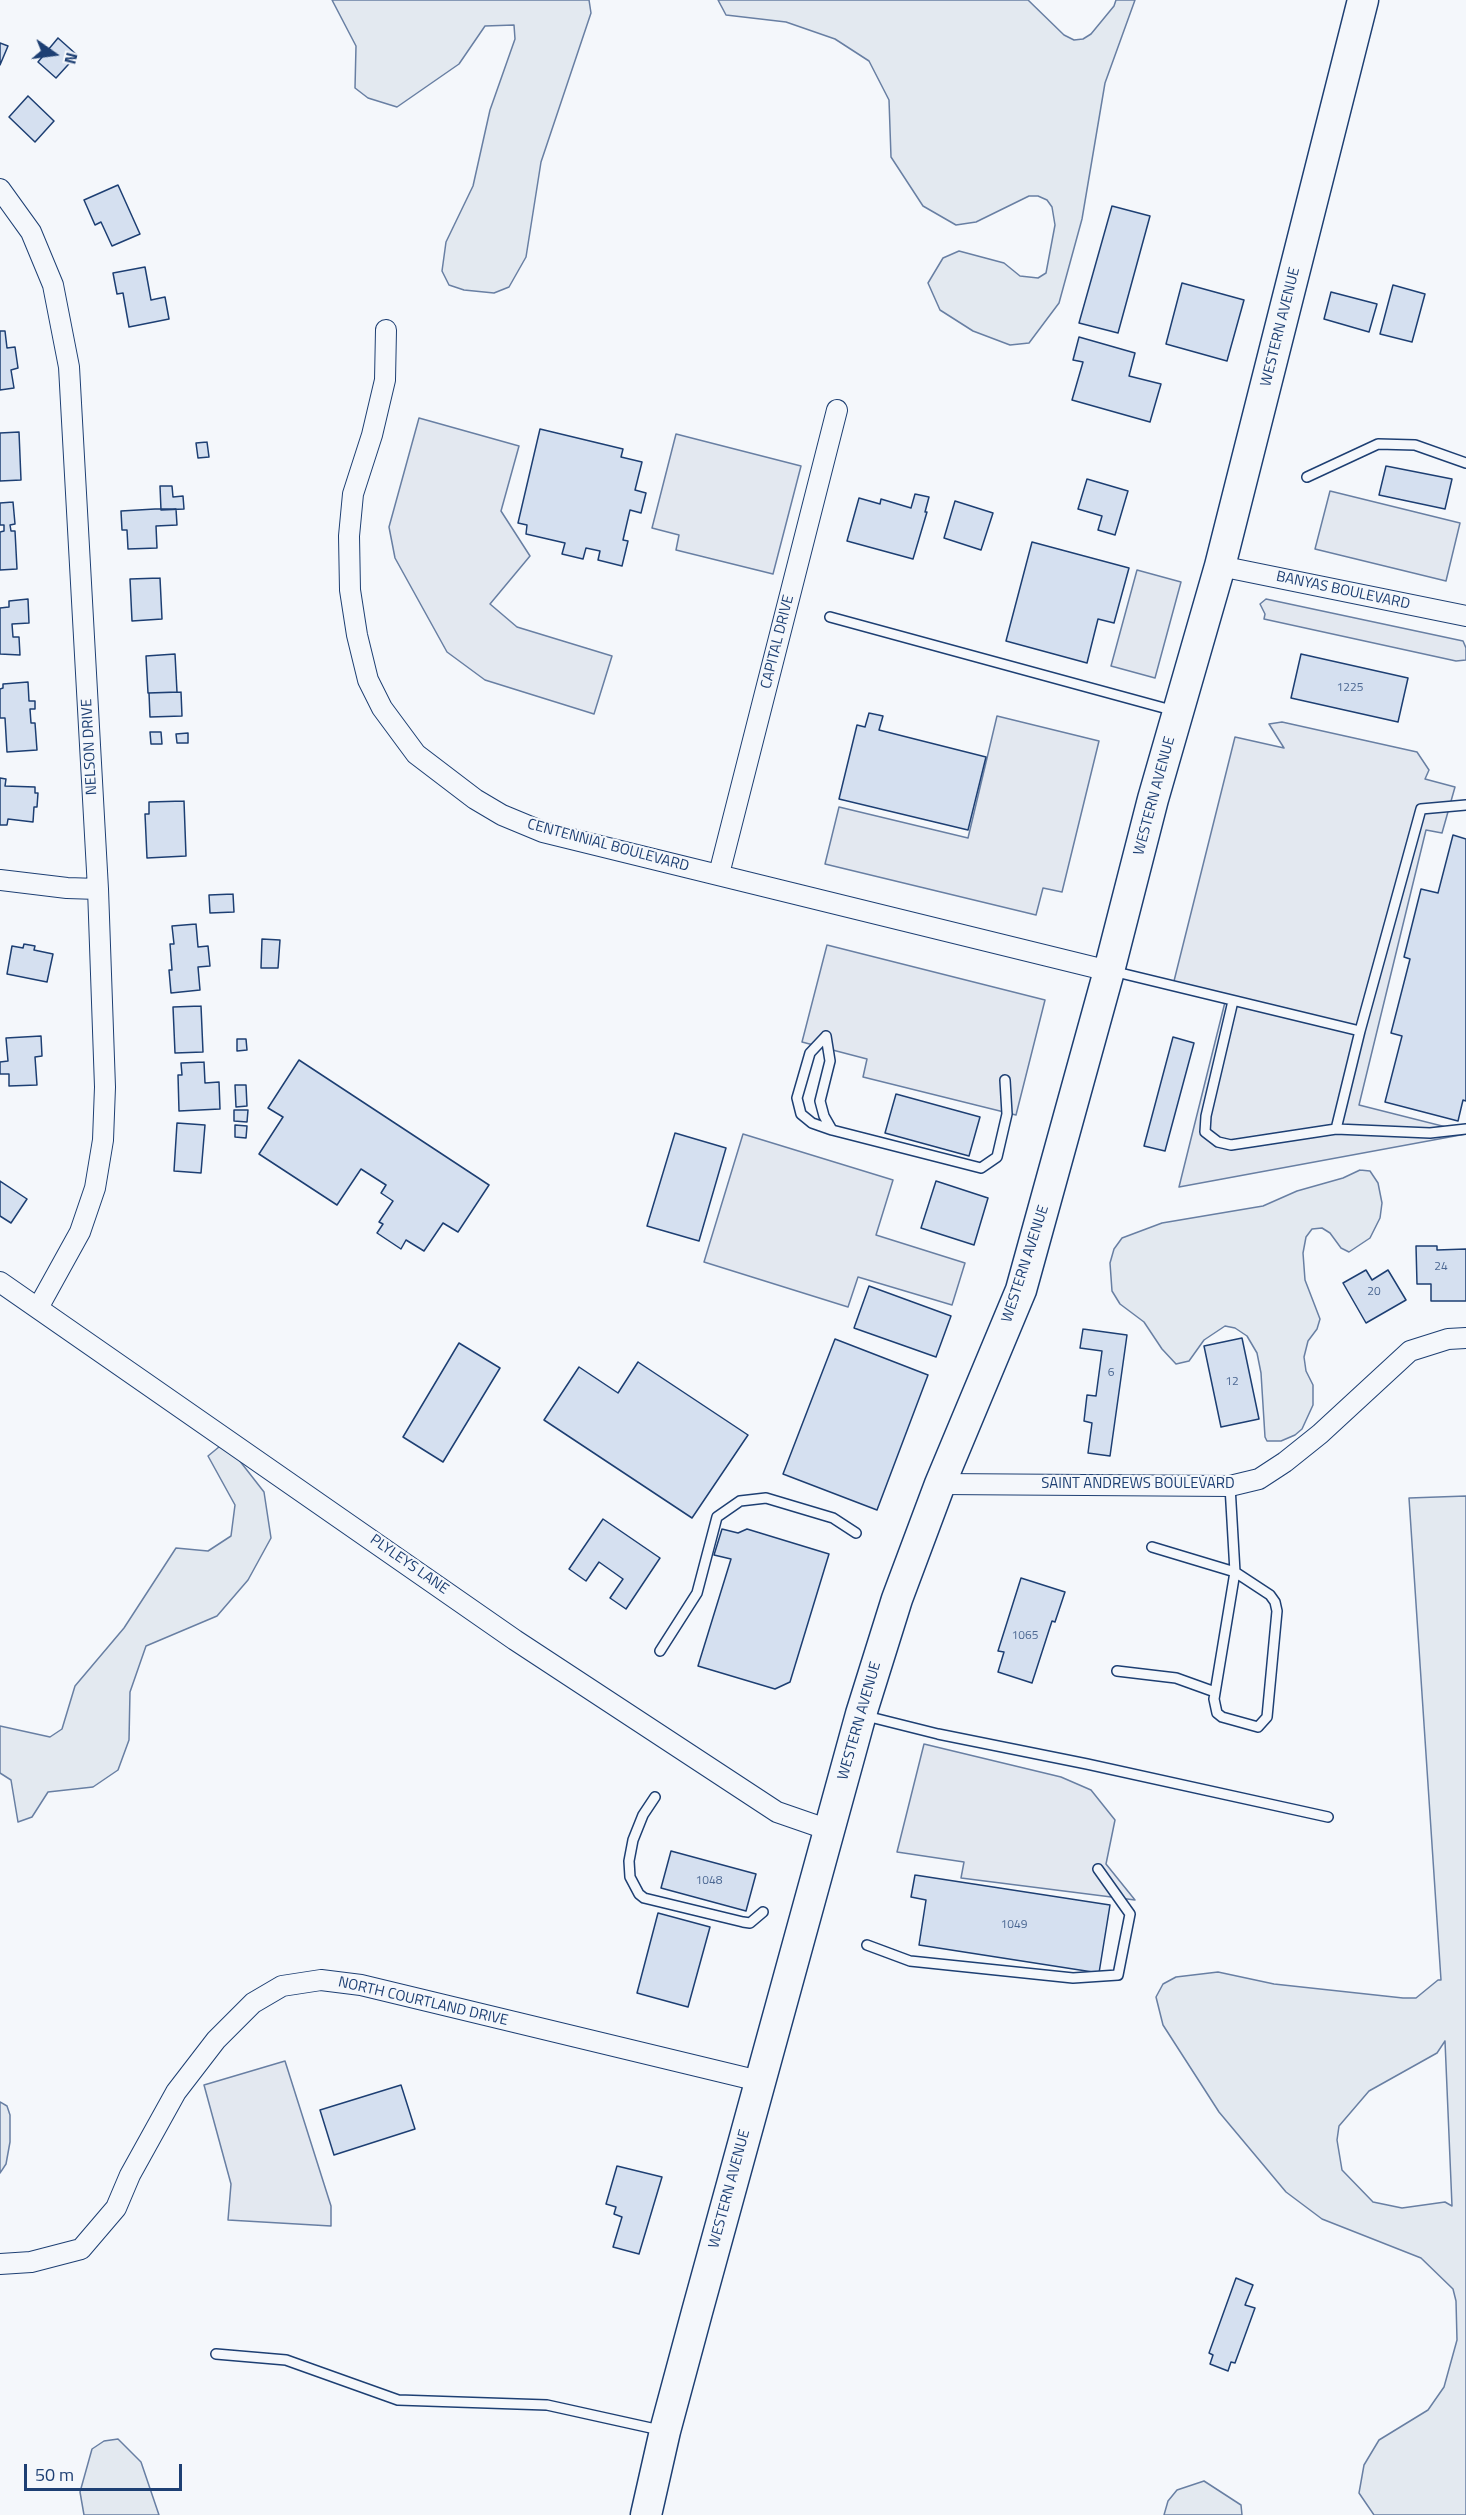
<!DOCTYPE html>
<style>
body{margin:0}
#map{position:relative;width:1466px;height:2515px;overflow:hidden;background:#f4f7fb;font-family:"Titillium Web",sans-serif}
canvas{display:block}
.north{position:absolute;left:24px;top:24px;width:60px;height:60px;-webkit-text-stroke:4px #f4f7fb;paint-order:stroke;rotate:104deg;font-size:16px;font-weight:700;line-height:24px;text-align:center;color:#1d3f73}
.north::after{content:'';display:block;margin:auto;width:21px;height:27px;background:#1d3f73;clip-path:polygon(50% 0,100% 100%,50% 72%,0 100%)}
.scale{position:absolute;left:24px;top:2464px;width:158px;height:27px;box-sizing:border-box;border:3px solid #1d3f73;border-top:0;padding-left:8px;font-size:18px;line-height:21px;white-space:nowrap;color:#1d3f73;-webkit-text-stroke:4px #f4f7fb;paint-order:stroke}
</style>
<div id="map">
<canvas width="1466" height="2515"></canvas>
<div class="north">N</div>
<div class="scale">50 m</div>
</div>
<script>
const g = document.querySelector('canvas').getContext('2d');
g.lineJoin = 'round';
function paint(path, color) {
  g.fillStyle = color;
  g.fill(path, 'evenodd');
}
function poly(rows) {
  const path = new Path2D();
  for (const r of rows) {
    path.moveTo(r[0], r[1]);
    for (let i = 2; i < r.length; i += 2) path.lineTo(r[i], r[i + 1]);
  }
  return path;
}
function trace(path, color, width, dash) {
  g.strokeStyle = color;
  g.lineWidth = width;
  g.lineCap = dash ? 'butt' : 'round';
  g.setLineDash(dash || []);
  g.stroke(path);
}
function drawText(font, color, halo, rows, align = 'center') {
  g.font = font + ' "Titillium Web",sans-serif';
  g.lineWidth = 4.5;
  g.setLineDash([]);
  g.textBaseline = 'middle';
  g.strokeStyle = halo;
  g.fillStyle = color;
  for (const [text, x, y, turn = 0] of rows) {
    g.save();
    g.translate(x, y);
    g.rotate((+turn || 0) * Math.PI / 180);
    g.textAlign = isNaN(turn) ? turn : align;
    if (halo) g.strokeText(text, 0, 0);
    g.fillText(text, 0, 0);
    g.restore();
  }
}
const green = poly([
 [332,0,589,0,591,13,541,162,526,257,509,287,494,293,464,290,449,285,442,271,446,242,473,186,490,110,515,39,514,25,485,26,459,64,397,107,368,98,355,88,356,46,332,0],
 [718,0,1028,0,1064,35,1074,40,1083,39,1091,34,1114,6,1116,0,1135,0,1105,83,1082,219,1059,303,1029,343,1010,345,973,331,940,310,928,283,943,258,959,251,1004,263,1020,276,1038,278,1046,273,1055,225,1052,207,1047,200,1038,196,1029,196,976,222,956,225,923,206,891,157,889,100,869,61,835,39,786,22,726,15,718,0],
 [1360,1170,1370,1171,1378,1183,1382,1203,1380,1218,1370,1238,1349,1252,1341,1248,1330,1233,1322,1228,1312,1229,1306,1237,1303,1253,1305,1280,1320,1319,1317,1329,1308,1341,1304,1357,1306,1371,1313,1385,1313,1405,1302,1429,1295,1435,1281,1441,1267,1441,1265,1437,1261,1373,1257,1353,1247,1336,1235,1328,1225,1326,1204,1340,1189,1361,1176,1364,1162,1349,1144,1322,1120,1304,1112,1291,1110,1263,1114,1249,1122,1238,1162,1223,1263,1206,1297,1191,1343,1178,1360,1170],
 [225,1442,264,1492,271,1538,248,1580,217,1616,146,1646,130,1692,129,1740,118,1770,93,1787,48,1792,32,1817,18,1822,11,1780,0,1773,0,1726,50,1737,62,1729,75,1686,124,1628,176,1548,208,1551,231,1536,235,1505,208,1456,225,1442],
 [1466,1496,1466,2515,1374,2515,1359,2493,1364,2465,1379,2440,1428,2410,1444,2387,1457,2340,1456,2301,1453,2289,1421,2258,1322,2219,1286,2192,1219,2112,1163,2025,1156,1997,1163,1984,1176,1977,1218,1972,1274,1984,1403,1998,1416,1998,1438,1980,1441,1980,1409,1498,1466,1496],
 [1445,2041,1452,2206,1445,2202,1402,2208,1373,2202,1342,2170,1337,2140,1339,2126,1369,2091,1437,2053,1445,2041],
 [0,2102,7,2106,10,2115,10,2142,6,2164,0,2173,0,2102],
 [118,2439,141,2462,159,2515,84,2515,80,2492,92,2449,104,2441,118,2439],
 [1204,2481,1241,2505,1242,2515,1164,2515,1168,2501,1177,2490,1204,2481]
]);
paint(green, '#e3e9f0');
trace(green, '#687fa3', 1.5);
const parking = poly([
 [419,418,519,446,501,511,530,556,490,604,517,627,612,656,594,714,485,680,447,652,395,558,389,527,419,418],
 [676,434,801,466,773,574,676,550,679,535,652,528,676,434],
 [1330,491,1460,523,1446,581,1315,549,1330,491],
 [1137,570,1181,582,1155,678,1111,666,1137,570],
 [1266,599,1463,641,1466,648,1466,660,1456,661,1264,619,1265,614,1260,604,1266,599],
 [997,716,1099,741,1062,892,1043,888,1036,915,825,864,839,807,968,838,997,716],
 [1282,722,1417,752,1429,770,1425,779,1455,787,1442,833,1426,830,1359,1105,1466,1132,1466,1134,1179,1187,1226,998,1173,985,1235,737,1284,748,1269,724,1282,722],
 [827,945,1045,1000,1016,1115,863,1077,867,1059,802,1042,827,945],
 [743,1134,893,1180,876,1235,965,1263,952,1305,858,1277,848,1307,704,1262,743,1134],
 [924,1744,1061,1777,1091,1790,1115,1820,1106,1864,1135,1900,961,1878,964,1862,897,1852,924,1744],
 [285,2061,331,2206,331,2226,228,2220,231,2184,204,2085,285,2061]
]);
paint(parking, '#e3e8f0');
trace(parking, '#687fa3', 1.5);
const building = poly([
 [58,38,77,55,56,78,38,62,58,38],
 [0,43,8,46,0,65,0,43],
 [28,96,54,121,35,142,9,117,28,96],
 [118,185,140,234,112,246,101,222,95,225,84,200,118,185],
 [1112,206,1150,216,1118,333,1079,323,1112,206],
 [145,267,151,300,165,297,169,319,129,327,123,293,117,294,113,273,145,267],
 [1182,283,1244,300,1227,361,1166,344,1182,283],
 [1393,285,1425,294,1412,342,1380,334,1393,285],
 [1331,292,1377,304,1369,332,1324,319,1331,292],
 [0,331,5,331,7,348,15,347,18,368,11,370,14,388,0,390,0,331],
 [1079,337,1135,353,1129,376,1161,384,1150,422,1072,400,1083,362,1073,360,1079,337],
 [540,429,623,449,621,457,642,462,635,490,646,493,641,513,630,510,623,540,628,541,622,566,598,560,600,551,586,548,583,559,562,554,565,543,526,534,527,525,518,523,540,429],
 [19,432,21,480,0,481,0,433,19,432],
 [207,442,209,457,198,458,196,443,207,442],
 [1386,466,1452,479,1445,509,1379,495,1386,466],
 [1087,479,1128,491,1115,535,1098,530,1102,516,1078,509,1087,479],
 [160,486,172,486,173,497,183,496,184,509,161,510,160,486],
 [915,494,929,497,925,512,927,512,913,559,847,541,859,498,880,504,881,499,911,508,915,494],
 [955,501,993,513,981,550,944,538,955,501],
 [13,502,15,524,10,525,11,531,15,531,17,569,0,570,0,532,4,531,4,525,0,525,0,503,13,502],
 [155,509,176,509,177,525,156,526,157,548,128,549,127,530,122,530,121,511,155,509],
 [1032,542,1129,568,1114,623,1098,619,1087,663,1006,641,1032,542],
 [160,578,162,619,132,621,130,579,160,578],
 [28,599,29,623,12,624,13,637,19,637,20,655,0,654,0,608,9,607,9,601,28,599],
 [175,654,177,692,148,693,146,656,175,654],
 [1301,654,1408,678,1398,722,1291,698,1301,654],
 [28,682,29,701,35,701,35,709,30,709,31,723,35,723,37,750,7,752,5,718,0,718,0,689,3,688,3,684,28,682],
 [181,692,182,716,150,717,149,693,181,692],
 [869,713,883,716,879,730,986,757,968,830,839,799,857,725,865,727,869,713],
 [150,732,161,732,162,744,151,744,150,732],
 [188,733,188,743,177,743,176,734,188,733],
 [0,778,6,779,5,786,35,787,35,793,38,793,37,807,34,807,33,822,8,819,7,825,0,825,0,778],
 [184,801,186,856,147,858,145,814,149,814,149,802,184,801],
 [1453,835,1466,839,1466,1101,1463,1100,1458,1121,1385,1102,1402,1036,1391,1033,1410,959,1404,957,1421,889,1438,893,1453,835],
 [233,894,234,912,210,913,209,895,233,894],
 [196,924,198,947,208,946,210,966,198,967,200,990,171,993,169,970,172,970,170,944,174,944,172,926,196,924],
 [262,939,280,940,278,968,261,968,262,939],
 [24,944,35,946,34,950,53,954,47,982,7,974,12,946,23,948,24,944],
 [201,1006,203,1052,175,1053,173,1007,201,1006],
 [41,1036,42,1056,35,1057,37,1085,9,1086,9,1074,0,1074,0,1062,8,1061,6,1038,41,1036],
 [1173,1037,1194,1043,1165,1151,1144,1146,1173,1037],
 [237,1039,246,1039,247,1050,237,1051,237,1039],
 [299,1060,489,1185,458,1232,443,1223,424,1251,406,1240,401,1249,377,1233,383,1224,379,1222,393,1201,381,1193,386,1185,361,1169,337,1205,259,1154,283,1117,268,1108,299,1060],
 [204,1062,205,1083,219,1082,220,1109,179,1111,178,1075,182,1075,181,1063,204,1062],
 [235,1085,246,1085,247,1106,236,1107,235,1085],
 [896,1094,980,1117,969,1156,885,1133,896,1094],
 [234,1110,248,1110,247,1122,234,1121,234,1110],
 [177,1123,205,1125,201,1173,174,1171,177,1123],
 [235,1125,247,1126,246,1138,235,1137,235,1125],
 [675,1133,726,1148,699,1241,647,1226,675,1133],
 [0,1181,27,1199,11,1223,0,1216,0,1181],
 [936,1181,988,1198,974,1245,921,1228,936,1181],
 [1416,1246,1437,1246,1437,1250,1466,1249,1466,1301,1431,1301,1431,1284,1417,1284,1416,1246],
 [1366,1270,1372,1280,1388,1270,1406,1300,1366,1323,1343,1283,1366,1270],
 [869,1286,951,1316,936,1357,854,1328,869,1286],
 [1083,1329,1127,1335,1110,1456,1088,1453,1092,1423,1084,1421,1087,1395,1096,1396,1102,1351,1080,1348,1083,1329],
 [1242,1338,1259,1419,1221,1427,1204,1346,1242,1338],
 [835,1339,928,1375,877,1510,783,1474,835,1339],
 [459,1343,500,1368,443,1462,403,1437,459,1343],
 [638,1362,748,1435,692,1518,544,1420,579,1367,618,1393,638,1362],
 [603,1519,660,1558,626,1609,610,1598,623,1579,599,1562,586,1581,569,1569,603,1519],
 [722,1529,738,1533,747,1529,829,1554,790,1682,775,1689,698,1666,731,1559,714,1555,722,1529],
 [1021,1578,1065,1592,1055,1622,1052,1621,1032,1683,998,1672,1004,1652,998,1651,1021,1578],
 [671,1851,756,1874,746,1911,661,1888,671,1851],
 [915,1875,1110,1905,1099,1973,919,1945,926,1900,911,1897,915,1875],
 [658,1913,710,1927,688,2007,637,1993,658,1913],
 [401,2085,415,2129,334,2155,320,2110,401,2085],
 [617,2166,662,2177,639,2254,613,2247,622,2217,614,2214,616,2207,606,2204,617,2166],
 [1236,2278,1253,2285,1245,2305,1255,2308,1235,2363,1231,2362,1228,2371,1210,2364,1213,2355,1209,2353,1236,2278]
]);
paint(building, '#d5e0f0');
trace(building, '#1d3f73', 1.5);
const service = poly([
 [1307,477,1378,444,1415,445,1466,463],
 [830,617,1175,711],
 [1112,971,1360,1031],
 [1233,1001,1206,1116,1205,1132,1218,1142,1231,1145,1336,1129,1430,1133,1466,1129],
 [826,1036,810,1053,797,1098,801,1114,812,1123,832,1130,981,1168,997,1157,1007,1114,1005,1080],
 [826,1036,830,1061,820,1101,824,1116,832,1130],
 [1336,1129,1360,1031,1421,809,1466,805],
 [1152,1547,1235,1572,1214,1699,1217,1713,1222,1717,1258,1727,1267,1717,1277,1611,1275,1602,1270,1595,1235,1572,1230,1486],
 [660,1651,697,1593,717,1517,740,1501,766,1498,833,1518,856,1533],
 [1117,1671,1176,1678,1215,1692],
 [866,1716,938,1734,1087,1764,1328,1817],
 [655,1797,643,1815,633,1840,629,1861,630,1877,639,1894,644,1898,743,1922,750,1923,763,1912],
 [867,1945,910,1961,1073,1978,1118,1975,1130,1914,1098,1869],
 [216,2354,286,2360,398,2400,547,2405,660,2430]
]);
const minor = poly([
 [0,189,31,232,53,285,69,367,98,889,105,1087,103,1140,95,1188,80,1232,38,1308],
 [386,330,385,380,372,435,353,494,349,536,350,590,357,635,368,680,382,708,416,754,475,799,502,815,543,832,1109,971],
 [1220,566,1466,616],
 [719,874,837,410],
 [0,880,67,888,98,889],
 [0,1282,515,1640,777,1812,829,1830],
 [940,1484,1230,1486,1259,1479,1285,1462,1320,1434,1410,1351,1448,1339,1466,1338],
 [0,2264,31,2262,81,2249,116,2208,130,2175,176,2092,216,2040,253,2003,282,1986,321,1980,361,1985,759,2081]
]);
const primary = poly([
 [646,2515,665,2431,697,2312,861,1714,897,1599,940,1484,1021,1290,1109,971,1153,799,1220,566,1363,0]
]);
trace(service, '#1d3f73', 12);
trace(minor, '#1d3f73', 22);
trace(primary, '#1d3f73', 33);
trace(service, '#f4f7fb', 9);
trace(minor, '#f4f7fb', 20);
trace(primary, '#f4f7fb', 30);
drawText('12px', '#4b6792', null, [
 ["1225",1350,688],
 ["24",1441,1267],
 ["20",1374,1292],
 ["6",1111,1373],
 ["12",1232,1382],
 ["1065",1025,1636],
 ["1048",709,1881],
 ["1049",1014,1925]
]);
drawText('15px', '#1d3f73', '#f4f7fb', [
 ["WESTERN AVENUE",1281,327,-76],
 ["BANYAS BOULEVARD",1343,591,12],
 ["CAPITAL DRIVE",778,642,-76],
 ["NELSON DRIVE",90,747,-93],
 ["WESTERN AVENUE",1155,796,-75],
 ["CENTENNIAL BOULEVARD",608,846,15],
 ["WESTERN AVENUE",1026,1264,-72],
 ["SAINT ANDREWS BOULEVARD",1138,1484],
 ["PLYLEYS LANE",409,1565,35],
 ["WESTERN AVENUE",860,1721,-74],
 ["NORTH COURTLAND DRIVE",423,2002,13],
 ["WESTERN AVENUE",730,2189,-75]
]);
</script>
